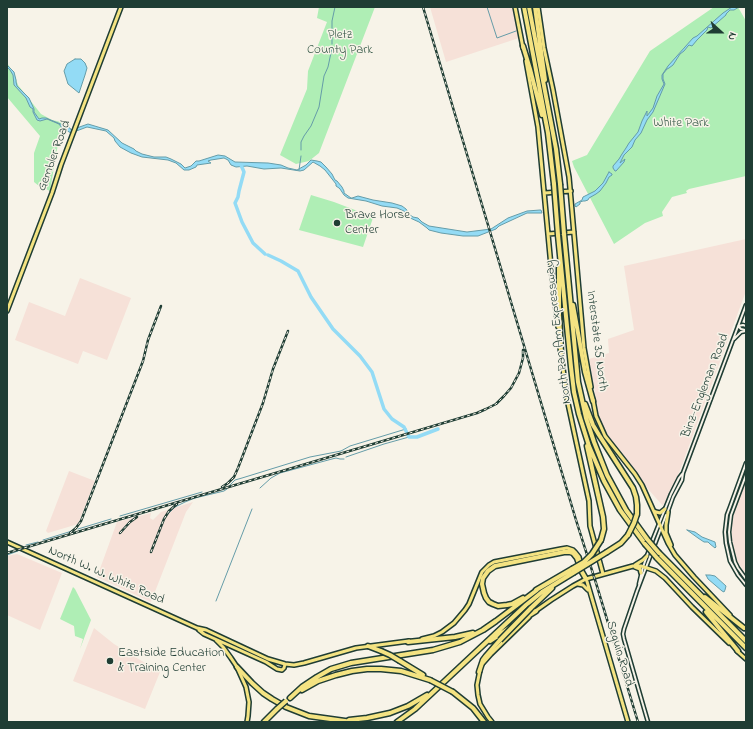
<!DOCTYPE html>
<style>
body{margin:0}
#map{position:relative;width:753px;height:729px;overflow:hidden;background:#f7f3e8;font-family:"Indie Flower",sans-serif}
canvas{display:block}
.frame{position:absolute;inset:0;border:8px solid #1f3d34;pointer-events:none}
.north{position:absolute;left:701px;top:12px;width:40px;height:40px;-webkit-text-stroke:3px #f7f3e8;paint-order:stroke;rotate:111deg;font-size:11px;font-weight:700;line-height:16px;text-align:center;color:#1f3d34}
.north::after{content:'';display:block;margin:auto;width:14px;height:18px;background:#1f3d34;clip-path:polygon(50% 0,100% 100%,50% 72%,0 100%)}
</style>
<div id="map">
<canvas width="753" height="729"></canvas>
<div class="frame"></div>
<div class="north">N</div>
</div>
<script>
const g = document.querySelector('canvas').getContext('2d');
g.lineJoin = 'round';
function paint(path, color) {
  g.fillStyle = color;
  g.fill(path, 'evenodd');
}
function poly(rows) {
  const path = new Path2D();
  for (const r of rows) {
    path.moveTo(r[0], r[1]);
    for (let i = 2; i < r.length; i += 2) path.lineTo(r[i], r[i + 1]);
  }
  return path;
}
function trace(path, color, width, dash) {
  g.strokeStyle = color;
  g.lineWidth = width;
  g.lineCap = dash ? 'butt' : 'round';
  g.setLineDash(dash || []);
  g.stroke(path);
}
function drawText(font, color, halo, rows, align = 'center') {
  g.font = font + ' "Indie Flower",sans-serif';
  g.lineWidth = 3;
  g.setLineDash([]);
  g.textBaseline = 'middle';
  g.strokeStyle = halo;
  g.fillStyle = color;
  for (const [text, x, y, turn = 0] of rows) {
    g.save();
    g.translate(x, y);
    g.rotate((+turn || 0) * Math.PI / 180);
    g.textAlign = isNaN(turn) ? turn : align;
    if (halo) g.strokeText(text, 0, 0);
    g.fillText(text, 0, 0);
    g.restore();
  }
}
paint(poly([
 [430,7,513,7,519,38,446,62],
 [746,239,746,291,676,481,669,493,663,506,648,489,629,462,606,433,599,417,589,359,609,353,608,339,634,330,624,266],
 [80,278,131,298,107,360,83,351,78,364,15,340,29,302,65,316],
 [69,471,95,481,78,524,48,533,46,531],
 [746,481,746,574,743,570,737,561,732,547,731,528,733,516],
 [193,502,186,512,151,602,97,577,117,522,151,513,150,518,153,520,161,512],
 [17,554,62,573,40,630,7,615,7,556],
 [94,628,114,644,160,672,145,709,73,681]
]), '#f6e1d8');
paint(poly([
 [319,7,375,7,319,153,309,161,296,164,280,155,307,89,308,71,327,22,317,18],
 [714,7,738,7,746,21,746,176,689,189,686,191,687,193,672,197,662,212,663,216,645,223,614,244,574,167,572,161,587,155,650,51],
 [7,63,14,73,18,85,41,114,52,120,66,123,58,144,50,191,39,186,34,182,34,153,40,136,7,97],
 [311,195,334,202,368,215,374,215,363,247,299,230],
 [73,587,75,589,91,620,80,649,83,639,75,636,74,626,60,619]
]), '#afeeb5');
const water = poly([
 [732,7,739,7,734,10,730,10,726,14,726,15,711,28,708,27,707,30,697,40,692,46,689,45,688,46,684,51,680,54,673,65,669,68,667,69,663,74,663,79,665,84,653,112,647,120,641,133,635,140,632,147,624,155,620,163,625,159,624,162,616,171,615,171,613,168,613,166,619,159,622,154,626,148,629,143,638,132,642,121,647,111,647,116,653,108,657,96,664,84,662,79,662,75,668,66,693,38,697,36,723,13,732,7],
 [75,59,81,59,85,63,87,68,85,75,79,93,68,84,64,71,67,64,75,59],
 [7,65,14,72,16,80,16,82,17,86,29,98,34,109,34,112,39,119,42,118,46,118,70,128,71,130,88,124,108,130,122,143,134,149,136,151,142,154,154,157,166,157,171,159,181,164,185,168,191,166,196,161,199,161,218,155,225,156,235,162,268,163,281,165,288,168,297,170,306,165,311,160,317,161,321,162,326,167,332,174,335,180,337,181,342,187,344,191,344,193,351,198,352,198,358,196,373,200,392,203,402,206,406,209,410,215,413,217,418,218,422,222,429,226,467,232,491,229,508,218,527,211,540,210,541,210,542,213,527,213,499,226,496,229,478,236,463,236,441,233,429,230,427,228,419,222,408,217,404,211,397,208,382,206,366,201,348,198,344,195,340,189,339,188,336,186,336,184,325,170,320,166,313,162,304,170,300,171,281,168,264,169,247,166,236,167,231,165,228,160,224,158,211,160,208,161,211,163,197,165,196,167,189,170,184,170,176,163,168,160,142,157,131,153,120,147,115,141,114,138,106,131,87,127,71,133,62,128,59,124,47,119,40,121,37,120,33,112,33,109,30,107,26,98,14,85,13,75,10,70,7,67,7,65],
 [609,172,612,174,612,175,609,177,606,183,600,191,596,194,589,198,588,200,585,201,583,201,580,202,580,204,576,207,575,206,575,204,582,200,583,197,595,191,603,183,609,172],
 [687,530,695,532,702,537,715,542,716,547,715,548,710,544,708,542,704,542,698,538,687,530],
 [706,575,710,575,715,576,726,586,725,590,724,592,722,591,708,579,706,575]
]);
paint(water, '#93dbf5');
trace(water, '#659ca8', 1);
trace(poly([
 [487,7,497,38,516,31],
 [332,44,332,21,335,7],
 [301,150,301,142,304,136,311,126,319,107,324,76,328,67,332,48],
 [299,170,301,156],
 [346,457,384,444,409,437],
 [229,486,235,480,242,478,310,457,341,451,350,446,406,429],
 [260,488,271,478,280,473,332,459,336,458,340,459,344,459],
 [168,514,175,507,185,502,195,498,224,491,227,489],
 [120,516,202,492],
 [78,529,111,519],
 [43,540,72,531],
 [26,545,38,542],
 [7,555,18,551],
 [216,601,252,509]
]), '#659ca8', 1);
trace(poly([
 [241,165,244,172,239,191,238,197,235,203,242,222,253,243,265,254],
 [268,255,281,261,298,271,311,297,333,329,360,356,372,372,384,409,392,419,404,427,409,437,417,437,438,429]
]), '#93dbf5', 3.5);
const minor = poly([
 [738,326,741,329,745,330],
 [738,326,743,325,746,326],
 [734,339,741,332,746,331],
 [746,463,730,507,727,515,725,532,726,543,730,561,738,575,746,585],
 [746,475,731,515,729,532,730,542,735,562,738,568,746,579],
 [668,511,673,497,682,480,683,473,746,305],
 [651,544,671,494,679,478,682,474],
 [639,584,643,567,649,550],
 [648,722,624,639,623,634,624,629,637,591,666,515]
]);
const major = poly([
 [515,7,523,48],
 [538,7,544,48,553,90,569,177,584,348,591,387],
 [526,61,538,127,552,277,558,327],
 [545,193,571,191],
 [548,234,574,232],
 [7,311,52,193,61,165,121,7],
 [561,353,567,399,589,501,590,526,603,574],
 [593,400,596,416,601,427,605,436,635,474,642,485,668,543,675,555,694,577,730,615],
 [654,511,656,512,660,513,665,509],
 [668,512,666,525,666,533,671,545],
 [7,542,197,628,206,630,268,659,285,664,294,665,304,663,356,648,409,641],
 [635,565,643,560,647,556],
 [635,567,640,569,641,573],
 [586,578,628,722],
 [578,584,583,585,588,590],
 [534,612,551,600,573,586,586,579,633,566,641,566,656,571,665,578,692,607,729,643],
 [199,630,204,634,266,662,277,669,282,670,284,668,285,664],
 [422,639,434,636,442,632,454,623,465,610,469,604,482,572,489,565,494,562,561,549,567,548,573,550,575,552,579,557,581,565],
 [216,640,223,647,231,658,237,667,246,687,249,702,248,716,247,722],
 [737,651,746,659],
 [483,663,491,654,529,617],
 [480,670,477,685,478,695,480,704,488,717,492,722]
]);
const highway = poly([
 [524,7,548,133,554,184],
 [529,7,556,149,560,184],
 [535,7,545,80],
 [523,46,530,69,542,115],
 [564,234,578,382,586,418,594,442,607,475,626,510,647,539],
 [558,235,571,367,574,392,579,414,589,446,604,481,620,510,645,544],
 [559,268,559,314,561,353],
 [573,305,585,372,593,401],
 [585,404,593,425,599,435,633,488,636,497,637,505,637,514],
 [587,446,603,517,604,529,601,540],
 [607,552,621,543,628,535],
 [659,553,746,641],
 [657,558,746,648],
 [536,590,572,569],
 [705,597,744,628],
 [523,598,512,604,507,605,498,606,493,604,489,602,486,598,484,593,482,584,483,578,488,571,495,566,564,552,570,552,573,553,577,558,582,572,586,579],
 [531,608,552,588],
 [706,612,738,651],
 [520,621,536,611],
 [490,641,511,627],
 [408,642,455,637,473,633],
 [368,646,381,651],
 [400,661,423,675],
 [237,667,252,683,263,693,272,699,286,707,309,716,352,722],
 [479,672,483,660,486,656,500,640],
 [302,690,318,681,336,675,352,671,367,669,381,669,401,671,430,680],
 [453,692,473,708,484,722],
 [290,698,302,687,317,677,331,669,351,663,433,650,460,642,483,630,496,621,537,590],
 [349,720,367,718,390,713,408,706,427,695],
 [264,722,277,709],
 [397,722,415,709,526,605,542,592,573,573]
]);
trace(minor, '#1f3d34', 5);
trace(major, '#1f3d34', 6);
trace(highway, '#1f3d34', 7);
trace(minor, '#f7f3e8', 2);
trace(major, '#f4e382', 3);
trace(highway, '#f4e382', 4);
const rail = poly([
 [423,7,576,520,596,583,638,722],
 [222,487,228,483,234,477,238,468,263,403,273,369,288,331],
 [70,533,76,528,81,521,143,361,148,340,161,306],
 [120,533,130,522,137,517],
 [151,552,164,519,169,511,177,504],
 [7,553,477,413,486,409,496,404,504,396,511,388,519,373,523,358,523,350]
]);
trace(rail, '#1f3d34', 2.5);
trace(rail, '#f7f3e8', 1, [3]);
const highwayBridge = poly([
 [554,184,558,235],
 [560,184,564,234],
 [628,535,634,523,637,514],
 [647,539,659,553],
 [645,544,657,558],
 [572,569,584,562,592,554,601,540],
 [573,573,607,552],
 [500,640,531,608],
 [381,651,390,655,400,661],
 [430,680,453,692],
 [277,709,286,701]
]);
trace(highwayBridge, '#1f3d34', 7, []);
trace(highwayBridge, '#f4e382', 4);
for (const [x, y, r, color] of [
 [337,223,4,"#1f3d34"],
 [110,661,4,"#1f3d34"]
]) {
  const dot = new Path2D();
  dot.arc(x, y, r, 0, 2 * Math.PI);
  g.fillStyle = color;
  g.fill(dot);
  trace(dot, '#f7f3e8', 1.5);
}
drawText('13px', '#355847', '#f7f3e8', [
 ["Pletz",340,36],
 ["County Park",340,51],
 ["White Park",681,124]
]);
drawText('13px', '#1f3d34', '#f7f3e8', [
 ["Gembler Road",55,156,-70],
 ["North Pan Am Expressway",559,332,-97],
 ["Interstate 35 North",596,341,83],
 ["Binz-Engleman Road",706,386,-69],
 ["North W. W. White Road",106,576,24],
 ["Seguin Road",619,654,73]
]);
drawText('13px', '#1f3d34', '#f7f3e8', [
 ["Brave Horse",345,216],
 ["Center",345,231],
 ["Eastside Education",118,654],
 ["& Training Center",118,669]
], 'left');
</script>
